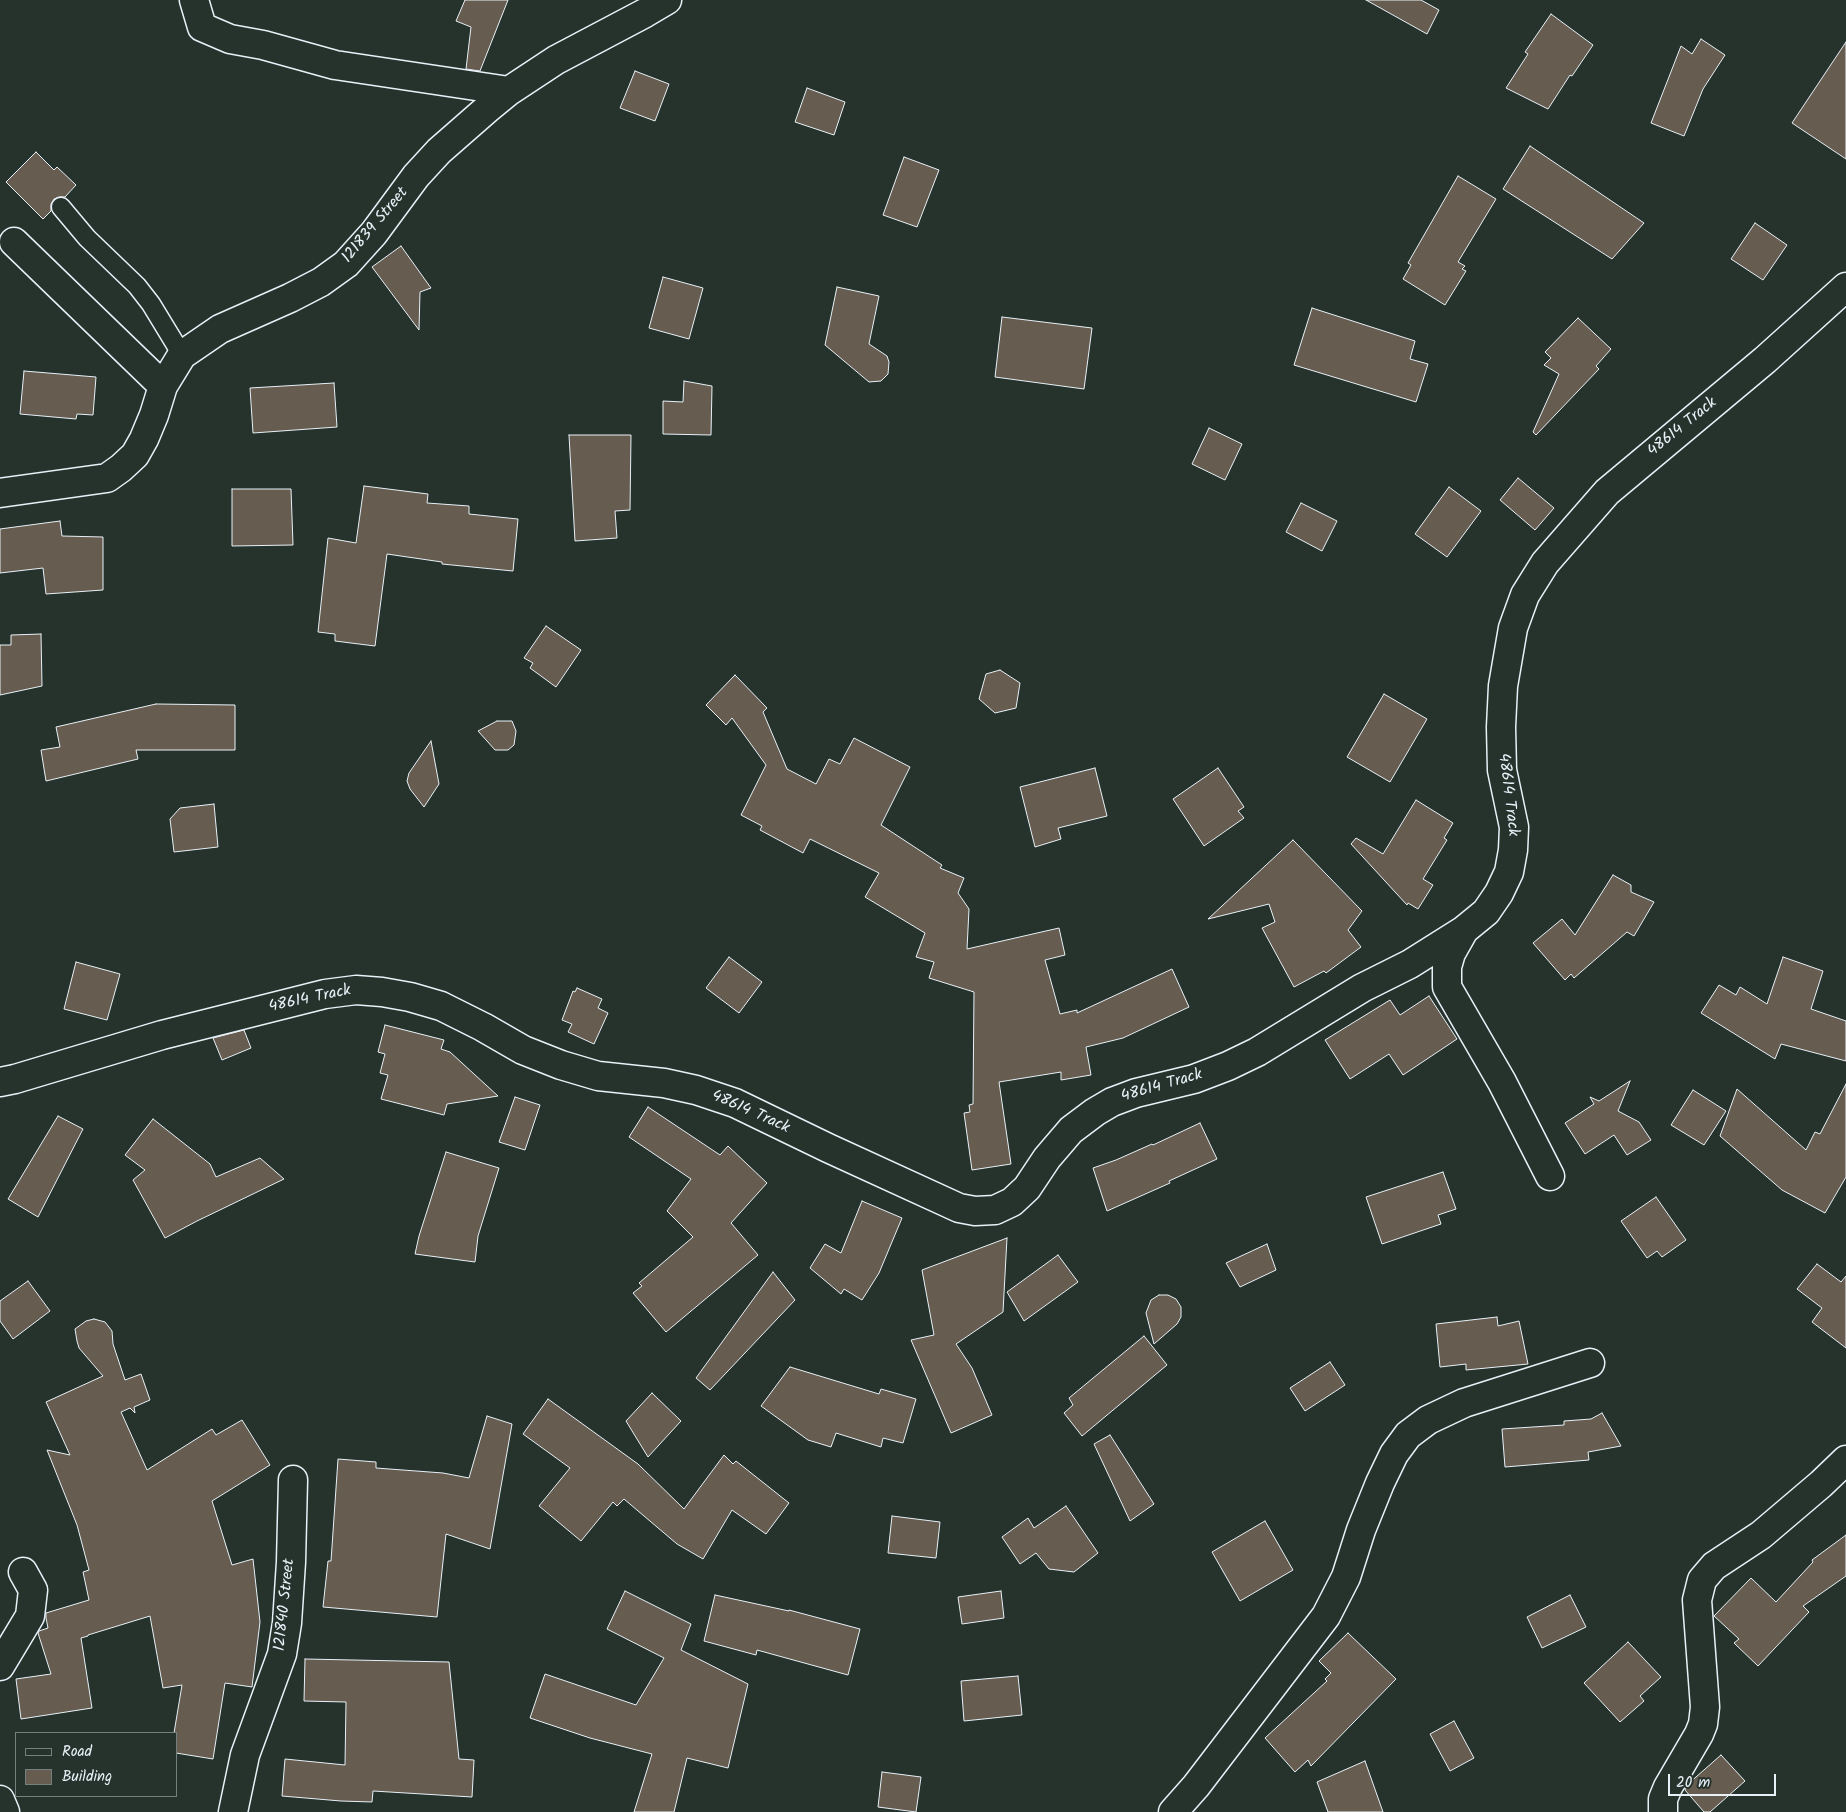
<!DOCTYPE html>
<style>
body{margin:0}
#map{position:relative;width:1846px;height:1812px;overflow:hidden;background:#26332d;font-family:Kalam,sans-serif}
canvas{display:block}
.legend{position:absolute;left:15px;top:1732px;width:162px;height:65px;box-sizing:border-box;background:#26332d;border:1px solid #747f7e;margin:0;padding:6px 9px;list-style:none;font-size:15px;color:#e8f1f8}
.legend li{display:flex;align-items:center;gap:10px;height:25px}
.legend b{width:25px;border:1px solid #747f7e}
.scale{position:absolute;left:1668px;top:1774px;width:108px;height:22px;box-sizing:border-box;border:2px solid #e8f1f8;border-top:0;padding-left:6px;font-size:15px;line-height:18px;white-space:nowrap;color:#e8f1f8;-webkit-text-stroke:4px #26332d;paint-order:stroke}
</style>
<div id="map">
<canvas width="1846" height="1812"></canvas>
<ul class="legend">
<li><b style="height:6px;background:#26332d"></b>Road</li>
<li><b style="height:14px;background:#665c4f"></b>Building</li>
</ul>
<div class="scale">20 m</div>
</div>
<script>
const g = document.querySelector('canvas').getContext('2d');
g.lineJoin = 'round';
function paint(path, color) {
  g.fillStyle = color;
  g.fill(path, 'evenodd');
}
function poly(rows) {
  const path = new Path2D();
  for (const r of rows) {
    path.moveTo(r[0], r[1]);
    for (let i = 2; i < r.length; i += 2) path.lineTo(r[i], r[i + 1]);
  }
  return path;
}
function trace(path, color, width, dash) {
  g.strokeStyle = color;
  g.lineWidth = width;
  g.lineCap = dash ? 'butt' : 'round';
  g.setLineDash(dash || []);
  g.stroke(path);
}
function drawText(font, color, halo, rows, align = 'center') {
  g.font = font + ' Kalam,sans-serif';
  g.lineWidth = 4.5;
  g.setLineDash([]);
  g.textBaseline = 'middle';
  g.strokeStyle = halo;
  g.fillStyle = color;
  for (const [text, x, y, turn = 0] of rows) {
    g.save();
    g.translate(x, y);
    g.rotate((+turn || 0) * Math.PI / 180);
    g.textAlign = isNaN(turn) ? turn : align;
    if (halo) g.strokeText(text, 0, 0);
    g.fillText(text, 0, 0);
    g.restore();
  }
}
const building = poly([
 [465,0,508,0,480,71,466,69,471,27,456,21,465,0],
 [1366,0,1421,0,1439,10,1427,34,1366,0],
 [1551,14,1593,45,1572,76,1570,75,1548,109,1506,88,1528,54,1525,52,1551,14],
 [1701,39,1725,55,1703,89,1684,136,1651,123,1681,46,1692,54,1701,39],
 [1846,42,1846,159,1792,123,1846,42],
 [635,71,669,84,655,121,620,108,635,71],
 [807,88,845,102,834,135,795,122,807,88],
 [1530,146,1644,223,1612,259,1503,189,1530,146],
 [36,152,54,170,57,167,76,185,65,197,59,197,54,199,51,204,51,211,43,219,6,182,36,152],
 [904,157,939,170,917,227,883,215,904,157],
 [1458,176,1496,199,1458,262,1465,266,1462,269,1466,271,1445,305,1403,279,1411,265,1408,263,1458,176],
 [1755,223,1787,245,1763,280,1731,259,1755,223],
 [401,246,431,288,420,292,419,330,372,267,401,246],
 [663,277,703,288,689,339,649,328,663,277],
 [837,287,879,296,869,344,887,356,889,362,888,374,881,381,869,382,825,345,837,287],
 [1312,308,1415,341,1410,359,1428,364,1416,402,1294,365,1312,308],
 [1002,317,1092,328,1084,389,995,377,1002,317],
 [1578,318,1611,349,1596,366,1599,369,1536,435,1533,432,1559,374,1544,365,1551,358,1545,352,1578,318],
 [24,371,96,377,93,415,77,414,76,419,20,414,24,371],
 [684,381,712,386,711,435,663,434,663,401,683,402,684,381],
 [334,383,337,427,253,433,250,388,334,383],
 [1209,428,1242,444,1225,480,1192,464,1209,428],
 [569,435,631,435,630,510,615,511,617,538,575,541,569,435],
 [1518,478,1554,508,1535,530,1500,500,1518,478],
 [364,486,428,494,427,503,469,506,469,514,518,519,513,571,442,564,442,562,387,554,375,646,335,641,335,634,318,632,328,538,356,543,364,486],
 [1449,487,1481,511,1447,557,1415,534,1449,487],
 [232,489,291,489,293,545,232,546,232,489],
 [1301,503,1337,521,1322,551,1286,532,1301,503],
 [60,521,62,536,103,537,103,590,46,594,43,568,0,573,0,529,60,521],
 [546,626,581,650,556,687,530,668,533,663,524,658,546,626],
 [41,634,42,686,0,695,0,645,11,645,11,635,41,634],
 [1000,670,1020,683,1016,708,995,713,979,699,986,674,1000,670],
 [735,675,767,708,763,712,787,769,816,784,829,759,840,764,854,738,910,767,881,825,942,865,940,868,964,878,958,893,969,909,967,949,1059,928,1065,955,1045,960,1060,1014,1077,1010,1077,1013,1172,969,1189,1007,1123,1038,1086,1047,1091,1075,1061,1080,1061,1072,999,1082,1011,1164,972,1170,964,1113,970,1112,969,1105,973,1104,974,992,929,978,934,962,916,957,925,933,865,897,879,873,810,839,803,853,760,830,762,826,741,815,766,765,732,718,726,725,706,705,735,675],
 [1384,694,1427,719,1390,782,1347,757,1384,694],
 [156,704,235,705,235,750,136,750,138,759,46,781,41,750,60,747,56,727,156,704],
 [497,721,512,721,516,731,514,745,508,750,495,750,478,731,497,721],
 [431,741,439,784,424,807,410,789,407,781,409,773,431,741],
 [1095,768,1107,816,1058,828,1061,839,1035,847,1020,787,1095,768],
 [1218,768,1244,807,1238,811,1244,818,1204,846,1173,799,1218,768],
 [1416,800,1453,823,1444,838,1447,840,1423,879,1433,885,1418,909,1408,903,1407,905,1351,844,1356,838,1383,854,1416,800],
 [214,804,218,847,174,852,170,819,180,808,214,804],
 [1293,840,1362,911,1348,930,1361,947,1326,973,1324,971,1294,987,1262,928,1275,922,1269,904,1208,919,1293,840],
 [1613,875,1631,885,1631,892,1654,902,1634,936,1627,932,1574,978,1571,974,1565,980,1533,943,1562,919,1575,935,1613,875],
 [729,957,762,982,739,1013,706,988,729,957],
 [1783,957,1823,971,1811,1009,1846,1021,1846,1061,1781,1044,1775,1059,1701,1013,1719,985,1736,995,1740,987,1767,1004,1783,957],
 [76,962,120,974,107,1020,64,1009,76,962],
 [577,988,602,999,598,1008,608,1013,594,1044,568,1032,572,1024,562,1020,573,991,575,992,577,988],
 [1429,996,1457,1039,1403,1075,1389,1054,1350,1079,1325,1040,1390,1000,1400,1015,1429,996],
 [385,1025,444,1040,441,1049,450,1052,498,1096,447,1104,444,1115,381,1099,388,1075,380,1073,385,1054,378,1052,385,1025],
 [244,1030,251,1048,222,1060,213,1038,244,1030],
 [1630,1081,1618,1111,1639,1122,1651,1140,1627,1155,1614,1135,1585,1154,1565,1123,1594,1104,1590,1097,1599,1101,1630,1081],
 [1846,1084,1846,1177,1825,1213,1782,1190,1720,1136,1737,1089,1806,1150,1815,1132,1820,1134,1846,1084],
 [1693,1090,1726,1111,1704,1145,1671,1125,1693,1090],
 [515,1097,540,1105,525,1150,499,1142,515,1097],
 [648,1107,720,1155,728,1146,767,1183,731,1223,758,1255,666,1332,633,1293,642,1286,639,1283,693,1237,667,1211,691,1179,629,1137,648,1107],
 [58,1116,83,1129,38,1217,8,1199,58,1116],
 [153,1119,210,1164,216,1177,260,1158,284,1179,197,1221,165,1238,133,1180,145,1170,125,1155,153,1119],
 [1200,1123,1217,1159,1169,1181,1170,1183,1107,1211,1093,1168,1116,1160,1152,1144,1153,1145,1200,1123],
 [446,1152,499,1168,478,1236,475,1262,415,1254,419,1236,446,1152],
 [1443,1172,1456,1209,1438,1215,1441,1224,1382,1244,1366,1197,1443,1172],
 [1656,1197,1686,1240,1662,1257,1657,1251,1647,1258,1621,1221,1656,1197],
 [862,1201,902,1218,879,1273,862,1300,844,1289,841,1294,810,1268,825,1244,841,1253,862,1201],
 [1007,1238,1003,1312,956,1344,972,1368,992,1415,951,1433,911,1340,934,1335,922,1270,1007,1238],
 [1267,1244,1276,1270,1240,1287,1226,1263,1267,1244],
 [1058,1255,1078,1282,1024,1321,1007,1292,1058,1255],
 [1817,1264,1841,1282,1846,1276,1846,1348,1812,1322,1822,1308,1797,1289,1817,1264],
 [773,1272,795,1300,710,1390,696,1378,773,1272],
 [28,1281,50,1311,13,1339,0,1321,0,1301,28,1281],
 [1159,1295,1168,1295,1176,1299,1181,1307,1181,1317,1177,1324,1154,1344,1146,1313,1151,1300,1159,1295],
 [1497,1317,1498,1326,1519,1321,1528,1364,1466,1370,1466,1364,1440,1367,1436,1324,1497,1317],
 [94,1319,105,1322,112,1331,113,1344,125,1380,141,1374,150,1400,134,1407,135,1413,130,1408,121,1412,147,1470,212,1429,216,1435,242,1420,270,1465,212,1501,232,1565,253,1559,260,1622,252,1687,225,1683,213,1759,176,1753,176,1733,174,1733,182,1685,163,1688,150,1616,88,1635,88,1636,81,1638,92,1708,21,1719,16,1679,51,1674,38,1633,39,1631,48,1628,46,1618,46,1613,89,1600,83,1572,89,1570,77,1525,47,1450,70,1455,46,1402,103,1376,79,1348,77,1341,75,1329,86,1321,94,1319],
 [1144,1336,1167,1365,1082,1436,1064,1413,1073,1405,1069,1398,1144,1336],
 [1330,1362,1345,1385,1305,1411,1290,1388,1330,1362],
 [790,1367,879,1394,881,1389,916,1399,903,1443,883,1438,881,1447,836,1433,831,1447,808,1440,761,1406,790,1367],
 [652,1393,681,1421,648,1457,626,1421,652,1393],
 [548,1399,638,1464,684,1509,724,1455,733,1464,736,1461,789,1503,766,1534,732,1510,703,1559,677,1544,624,1499,617,1506,613,1502,581,1541,539,1506,570,1468,523,1434,548,1399],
 [1602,1413,1621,1446,1588,1452,1589,1460,1505,1467,1502,1429,1564,1425,1564,1421,1591,1419,1602,1413],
 [487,1416,512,1424,490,1549,446,1534,437,1617,323,1607,328,1561,331,1561,338,1459,376,1462,376,1468,443,1473,469,1478,487,1416],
 [1110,1435,1154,1504,1130,1521,1094,1444,1110,1435],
 [1066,1506,1098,1553,1074,1572,1049,1569,1036,1553,1020,1564,1002,1537,1028,1518,1034,1528,1066,1506],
 [892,1516,940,1522,936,1558,888,1553,892,1516],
 [1265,1521,1293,1570,1240,1601,1212,1552,1265,1521],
 [1846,1535,1846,1576,1803,1606,1809,1612,1758,1666,1734,1643,1739,1639,1714,1616,1751,1578,1776,1602,1813,1562,1812,1560,1846,1535],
 [625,1591,691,1624,681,1650,748,1684,728,1768,687,1758,674,1812,634,1812,652,1754,590,1738,530,1718,545,1674,636,1705,664,1658,607,1629,625,1591],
 [1001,1591,1004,1618,962,1624,958,1597,1001,1591],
 [715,1595,789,1611,789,1610,860,1629,848,1675,757,1650,756,1655,704,1641,715,1595],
 [1570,1595,1586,1627,1542,1648,1527,1617,1570,1595],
 [1348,1633,1396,1679,1311,1766,1308,1760,1295,1772,1265,1738,1327,1681,1325,1679,1331,1673,1319,1661,1348,1633],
 [1628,1642,1661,1677,1640,1696,1644,1701,1620,1722,1584,1683,1628,1642],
 [305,1659,449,1662,459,1759,474,1760,472,1797,373,1791,372,1802,341,1801,282,1796,285,1759,345,1765,346,1702,304,1701,305,1659],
 [1018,1676,1022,1715,964,1721,961,1681,1018,1676],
 [1454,1721,1474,1758,1450,1771,1430,1734,1454,1721],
 [1721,1755,1745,1781,1710,1812,1704,1812,1685,1790,1688,1784,1721,1755],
 [1365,1761,1383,1812,1328,1812,1317,1782,1365,1761],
 [882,1772,921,1777,916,1812,878,1807,882,1772]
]);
paint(building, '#665c4f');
trace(building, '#e8f1f8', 1);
const service = poly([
 [61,207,87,238,137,286,151,304,182,355]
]);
const minor = poly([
 [194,0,202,27,230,39,263,45,335,65,509,91],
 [14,242,163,386],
 [0,493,107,478,121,468,135,455,144,439,154,415,163,386,182,355,220,329,290,298,321,282,346,264,374,233,416,176,439,151,487,109,509,91,556,60,645,13,667,0],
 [1464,930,1451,953,1447,967,1447,987,1502,1082,1550,1176],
 [0,1082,15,1079,162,1035,325,994,356,990,382,992,410,997,441,1006,483,1027,523,1050,561,1065,598,1076,664,1083,696,1090,735,1103,828,1148,959,1208,975,1211,995,1210,1012,1202,1027,1188,1047,1158,1071,1130,1095,1112,1112,1102,1136,1093,1194,1079,1228,1066,1257,1052,1362,988,1410,964,1464,930,1486,912,1499,893,1509,872,1513,850,1514,827,1502,770,1501,727,1503,686,1513,628,1525,595,1545,563,1607,492,1765,360,1846,287],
 [0,1666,30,1616,33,1590,23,1572],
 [0,1800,5,1812],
 [233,1812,245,1755,282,1654,287,1623,291,1562,293,1480],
 [1173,1812,1196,1786,1326,1616,1346,1577,1361,1530,1380,1483,1394,1454,1408,1435,1428,1420,1464,1403,1590,1363],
 [1663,1812,1663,1799,1668,1787,1699,1734,1703,1724,1705,1707,1697,1600,1702,1580,1714,1566,1761,1535,1821,1484,1846,1460]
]);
trace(service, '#e8f1f8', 21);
trace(minor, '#e8f1f8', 31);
trace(service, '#26332d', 18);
trace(minor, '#26332d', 28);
drawText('16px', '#e8f1f8', '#26332d', [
 ["121839 Street",376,226,-50],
 ["48614 Track",1683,428,-39],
 ["48614 Track",1507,795,83],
 ["48614 Track",310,1000,-12],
 ["48614 Track",1162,1087,-16],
 ["48614 Track",750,1113,24],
 ["121840 Street",286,1605,-84]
]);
</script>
